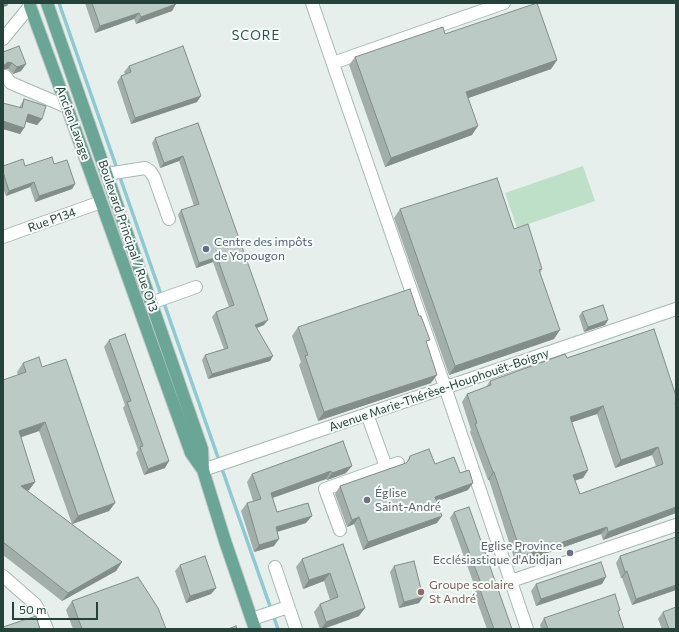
<!DOCTYPE html>
<meta charset="utf-8">
<style>
body{margin:0}
#map{position:relative;width:679px;height:632px;overflow:hidden;background:#e6efeb;font-family:Commissioner,sans-serif}
canvas{display:block}
.frame{position:absolute;inset:0;border:4px solid #24423a;pointer-events:none}
.scale{position:absolute;left:12px;top:602px;width:86px;height:18px;box-sizing:border-box;border:2px solid #24423a;border-top:0;padding-left:5px;font-size:12px;line-height:14px;white-space:nowrap;color:#24423a;-webkit-text-stroke:3px #f7fbf9;paint-order:stroke}
</style>
<div id="map">
<canvas width="679" height="632"></canvas>
<div class="frame"></div>
<div class="scale">50 m</div>
</div>
<script>
const g = document.querySelector('canvas').getContext('2d');
g.lineJoin = 'round';
function paint(path, color) {
  g.fillStyle = color;
  g.fill(path, 'evenodd');
}
function poly(rows) {
  const path = new Path2D();
  for (const r of rows) {
    path.moveTo(r[0], r[1]);
    for (let i = 2; i < r.length; i += 2) path.lineTo(r[i], r[i + 1]);
  }
  return path;
}
function trace(path, color, width, dash) {
  g.strokeStyle = color;
  g.lineWidth = width;
  g.lineCap = dash ? 'butt' : 'round';
  g.setLineDash(dash || []);
  g.stroke(path);
}
function drawText(font, color, halo, rows, align = 'center') {
  g.font = font + ' Commissioner,sans-serif';
  g.lineWidth = 4;
  g.setLineDash([]);
  g.textBaseline = 'middle';
  g.strokeStyle = halo;
  g.fillStyle = color;
  for (const [text, x, y, turn = 0] of rows) {
    g.save();
    g.translate(x, y);
    g.rotate((+turn || 0) * Math.PI / 180);
    g.textAlign = isNaN(turn) ? turn : align;
    if (halo) g.strokeText(text, 0, 0);
    g.fillText(text, 0, 0);
    g.restore();
  }
}
paint(poly([
 [583,166,595,201,517,228,505,193]
]), '#bfe0c8');
trace(poly([
 [59,3,278,629]
]), '#8ec9d4', 3.5);
const minor = poly([
 [312,3,404,270,445,387,527,629],
 [3,39,30,6],
 [333,63,504,3],
 [5,76,11,83,67,107],
 [107,174,145,168,150,171,154,177,169,219],
 [3,237,101,202],
 [151,303,196,287],
 [367,414,386,467],
 [203,470,676,309],
 [340,530,325,489,398,463],
 [275,567,296,629],
 [3,576,35,604,40,612,47,629],
 [511,581,676,525],
 [252,619,288,607]
]);
const major = poly([
 [30,3,30,6,67,107,191,453,203,470],
 [47,3,202,449,203,470,225,541,255,629]
]);
trace(minor, '#a8b8b2', 14);
trace(major, '#c2cac8', 14);
trace(minor, '#fff', 12);
trace(major, '#6aa596', 12);
paint(poly([
 [85,3,176,3,172,11,136,24,134,19,95,33],
 [445,34,557,60,551,69,468,98,472,135,385,167,349,65,355,57],
 [3,52,26,64,21,71,13,74,8,69,3,69],
 [129,66,197,102,131,124,117,82,121,76,125,74,124,72],
 [24,99,42,119,37,125,26,122,24,128,20,134,3,129,3,103,19,108,20,106],
 [198,123,264,325,257,328,270,361,208,379,202,360,205,355,224,349,212,317,216,312,229,307,213,262,196,268,178,215,181,210,194,206,179,161,160,168,152,143,155,138],
 [54,164,75,184,72,189,35,202,30,187,6,196,3,188,3,166,25,166],
 [400,209,514,229,542,269,540,273,554,339,449,375,394,218],
 [582,312,608,320,605,325,584,332,579,316],
 [298,327,427,344,431,383,318,421,299,365,301,362,292,336],
 [654,329,676,513,603,540,601,534,516,564,489,480,488,480,470,432,471,430,462,402,467,394,486,387,490,381,567,358],
 [597,414,615,468,652,455,656,466,580,494,575,480,583,478,588,470,571,422],
 [109,340,165,468,144,475,136,453,138,450,123,408,125,405,104,347],
 [23,363,42,367,115,503,109,511,72,524,122,562,116,571,62,601,3,555,3,380,18,375,17,372],
 [39,431,72,524,27,491,29,490,35,482,21,437],
 [343,441,346,473,327,480,326,479,273,498,277,512,306,523,277,532,274,546,254,552,241,511,247,503,253,501,247,482,252,474],
 [410,456,460,473,468,490,437,501,437,523,363,550,354,524,347,527,335,494,340,486,406,463],
 [454,512,512,629,487,629,474,593,476,590,450,518],
 [676,537,676,590,632,605,622,578,621,578,616,563,620,556],
 [343,544,359,616,323,629,320,629,314,612,320,604,330,600,324,581,303,589,296,567,302,559],
 [180,565,216,588,211,594,186,603,175,571],
 [394,566,419,603,399,608,390,572],
 [536,584,602,584,536,606,531,591],
 [72,601,166,629,73,629,66,610],
 [620,610,618,612,624,629,541,629,540,625,544,618],
 [663,612,676,629,662,629,658,619]
]), '#a1aea9');
paint(poly([
 [3,3,9,3,7,6,3,7],
 [176,4,172,11,136,24,141,17],
 [139,13,134,19,95,33,100,26],
 [557,60,551,69,460,101,466,92],
 [8,62,12,63,8,69,3,69,3,66],
 [26,64,21,71,13,74,17,67],
 [201,96,197,102,131,124,135,118],
 [28,114,42,119,37,125,24,121],
 [3,121,24,128,20,134,3,129],
 [478,126,472,135,385,167,391,158],
 [183,156,179,161,160,168,164,163],
 [34,182,30,187,6,196,9,191],
 [75,184,72,189,35,202,39,196],
 [217,257,213,262,196,268,199,263],
 [268,320,264,325,251,330,255,325],
 [608,320,605,325,584,332,588,327],
 [560,330,554,339,449,375,455,366],
 [273,356,270,361,208,379,212,374],
 [437,375,431,383,318,421,324,412],
 [603,406,597,414,564,425,570,417],
 [45,422,39,431,13,440,19,431],
 [658,447,652,455,615,468,621,460],
 [169,461,165,468,144,475,148,469],
 [352,466,346,473,327,480,332,473],
 [588,470,583,478,568,483,573,475],
 [331,471,326,479,266,500,271,493],
 [493,472,494,472,489,480,488,480],
 [35,482,29,490,15,495,21,486],
 [473,483,468,490,430,504,435,497],
 [115,503,109,511,72,524,78,516],
 [676,507,676,513,603,540,608,532],
 [312,516,306,523,270,534,276,527],
 [442,516,437,523,363,550,368,542],
 [359,517,354,524,347,527,352,520],
 [607,527,601,534,516,564,522,556],
 [279,539,274,546,254,552,259,545],
 [122,562,116,571,62,601,68,593],
 [627,571,622,578,621,578,625,572],
 [330,573,324,581,303,589,309,580],
 [606,577,602,584,536,606,541,599],
 [676,585,676,590,632,605,636,599],
 [216,588,211,594,186,603,190,596],
 [423,597,419,603,399,608,404,602],
 [365,608,359,616,323,629,321,629,326,622]
]), '#838d89');
const building = poly([
 [92,3,176,3,176,4,141,17,139,13,100,26,92,3],
 [537,3,557,60,466,92,478,126,391,158,355,57,443,27,445,34,537,3],
 [19,46,26,64,17,67,12,63,8,62,3,66,3,52,19,46],
 [183,46,201,96,135,118,121,76,131,72,129,66,183,46],
 [24,99,46,106,42,119,28,114,24,128,3,121,3,103,22,108,24,99],
 [198,123,268,320,255,325,273,356,212,374,205,355,228,348,216,312,234,305,217,257,199,263,181,210,199,204,183,156,164,163,155,138,198,123],
 [52,157,54,164,67,160,75,184,39,196,34,182,9,191,3,172,3,166,23,159,25,166,52,157],
 [497,178,514,229,528,224,542,269,539,270,560,330,455,366,400,209,497,178],
 [410,289,419,316,421,316,430,340,426,341,437,375,324,412,305,356,308,355,298,327,410,289],
 [603,305,608,320,588,327,582,312,603,305],
 [654,329,676,396,676,403,675,403,676,406,676,507,608,532,607,527,522,556,494,472,493,472,475,424,477,423,467,394,491,385,490,381,565,354,567,358,654,329],
 [603,406,621,460,658,447,663,464,580,494,573,475,588,470,570,417,603,406],
 [125,334,169,461,148,469,140,447,143,446,127,402,131,401,109,340,125,334],
 [39,357,42,367,66,359,115,503,78,516,45,422,19,431,35,482,21,486,122,562,68,593,3,542,3,380,26,372,23,363,39,357],
 [343,441,352,466,332,473,331,471,271,493,277,512,308,503,312,516,276,527,279,539,259,545,247,503,261,499,252,474,343,441],
 [429,449,435,464,454,457,460,473,469,470,473,483,435,497,442,516,368,542,359,517,352,520,340,486,406,463,409,460,410,456,429,449],
 [469,507,512,629,494,629,479,587,482,586,454,512,469,507],
 [676,537,676,585,636,599,627,571,625,572,620,556,676,537],
 [343,544,365,608,326,622,320,604,338,597,330,573,309,580,302,559,343,544],
 [205,556,216,588,190,596,180,565,205,556],
 [414,561,423,597,404,602,394,566,414,561],
 [601,562,606,577,541,599,536,584,601,562],
 [138,577,158,608,166,629,82,629,72,601,138,577],
 [615,594,620,610,618,611,624,629,548,629,544,618,615,594],
 [676,607,676,629,669,629,663,612,676,607],
 [36,616,40,629,3,629,3,627,36,616],
 [236,626,237,629,228,629,236,626]
]);
paint(building, '#bbcac4');
trace(building, '#838d89', 1);
for (const [x, y, r, color] of [
 [206,249,4,"#5c6f8a"],
 [367,500,4,"#6b7280"],
 [570,553,4,"#6b7280"],
 [421,592,4,"#8d6e63"]
]) {
  const dot = new Path2D();
  dot.arc(x, y, r, 0, 2 * Math.PI);
  g.fillStyle = color;
  g.fill(dot);
  trace(dot, '#f7fbf9', 1.5);
}
drawText('12px', '#24423a', '#f7fbf9', [
 ["Ancien Lavage",73,123,70],
 ["Rue P134",52,220,-20],
 ["Boulevard Principal / Rue O13",128,236,71],
 ["Avenue Marie-Thérèse-Houphouët-Boigny",439,390,-19]
]);
drawText('12px', '#4e5e75', '#f7fbf9', [
 ["Centre des impôts",214,242],
 ["de Yopougon",214,256]
], 'left');
drawText('12px', '#5b616d', '#f7fbf9', [
 ["Église",375,493],
 ["Saint-André",375,507],
 ["Eglise Province",562,546,"right"],
 ["Ecclésiastique d'Abidjan",562,560,"right"]
], 'left');
drawText('12px', '#785e54', '#f7fbf9', [
 ["Groupe scolaire",429,585],
 ["St André",429,599]
], 'left');
g.letterSpacing = '1px';
drawText('13px', '#1f5548', '#f7fbf9', [
 ["SCORE",256,36]
]);
g.letterSpacing = '0px';
</script>
